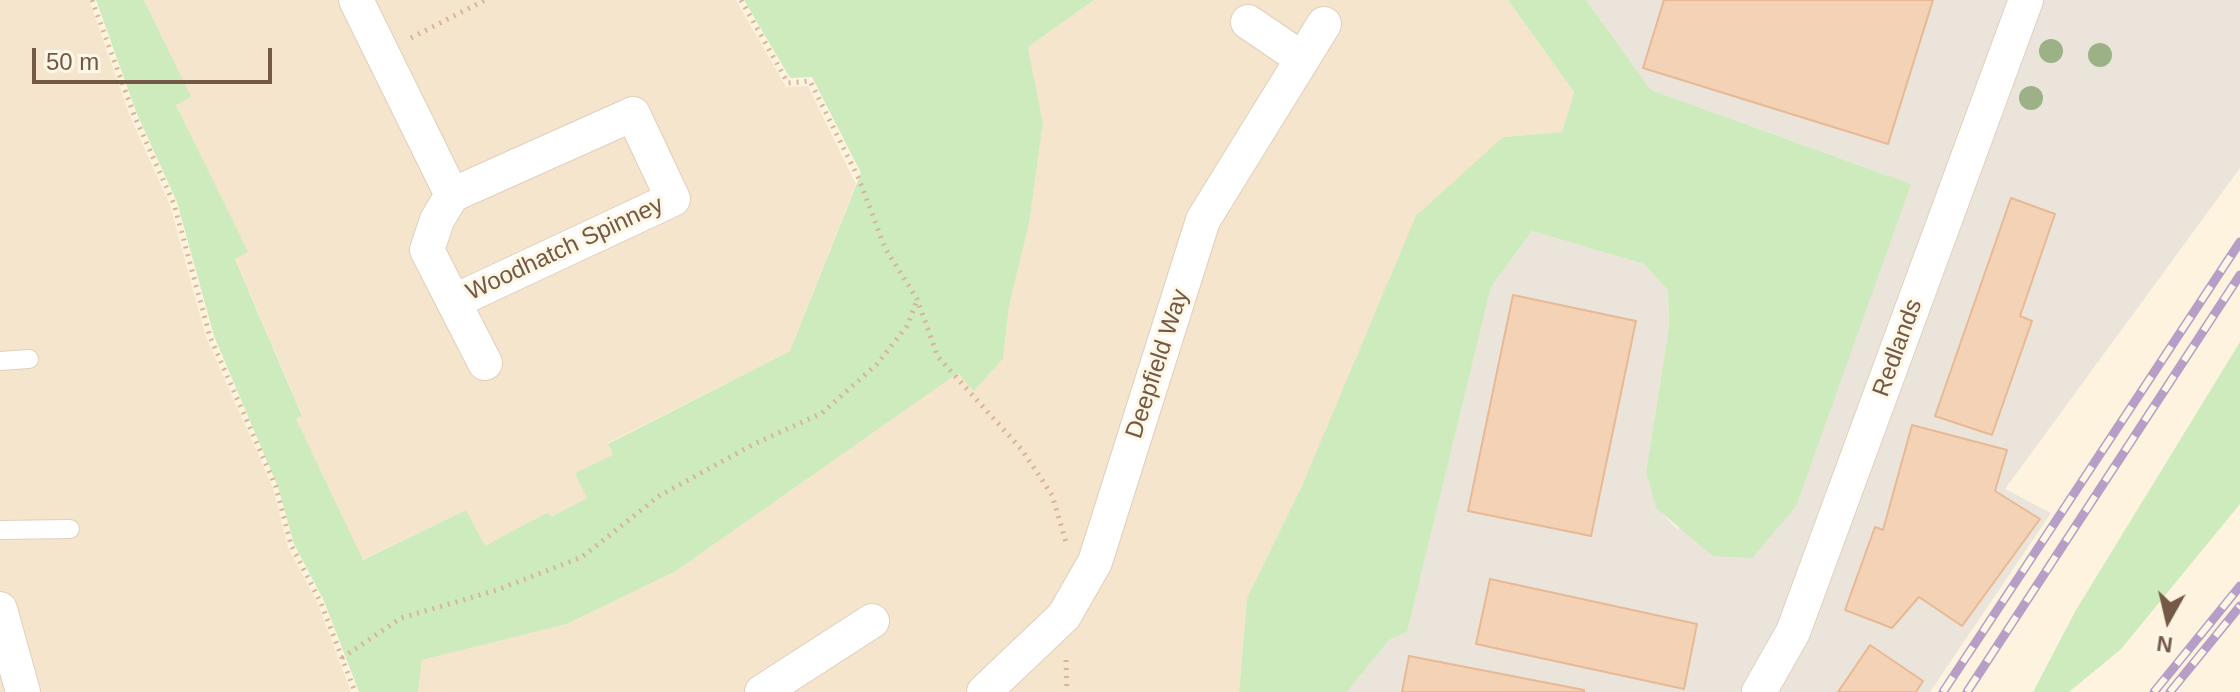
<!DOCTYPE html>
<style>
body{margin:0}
#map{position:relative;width:2240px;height:692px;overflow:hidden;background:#fdf3df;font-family:Helvetica,sans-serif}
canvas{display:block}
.north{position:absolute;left:2128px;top:580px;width:80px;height:80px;-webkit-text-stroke:6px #fff7e6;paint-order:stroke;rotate:188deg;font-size:22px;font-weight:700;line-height:32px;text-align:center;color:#745946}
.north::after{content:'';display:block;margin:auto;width:28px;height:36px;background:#745946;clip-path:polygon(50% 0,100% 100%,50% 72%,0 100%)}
.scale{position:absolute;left:32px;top:48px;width:240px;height:36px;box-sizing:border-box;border:4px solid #745946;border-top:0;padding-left:10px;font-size:24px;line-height:28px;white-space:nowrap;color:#745946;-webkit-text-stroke:6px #fff7e6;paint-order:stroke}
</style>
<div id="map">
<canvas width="2240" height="692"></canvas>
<div class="north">N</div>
<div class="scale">50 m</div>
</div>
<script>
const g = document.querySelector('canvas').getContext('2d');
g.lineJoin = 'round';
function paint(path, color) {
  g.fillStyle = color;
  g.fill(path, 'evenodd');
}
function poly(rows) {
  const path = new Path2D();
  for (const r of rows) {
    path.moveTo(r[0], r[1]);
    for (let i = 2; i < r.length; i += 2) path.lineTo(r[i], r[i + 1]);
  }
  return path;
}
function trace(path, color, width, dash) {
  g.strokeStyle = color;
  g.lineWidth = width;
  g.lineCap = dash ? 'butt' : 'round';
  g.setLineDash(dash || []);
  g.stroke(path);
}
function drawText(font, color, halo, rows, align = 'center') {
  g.font = font + ' Helvetica,sans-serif';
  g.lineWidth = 6;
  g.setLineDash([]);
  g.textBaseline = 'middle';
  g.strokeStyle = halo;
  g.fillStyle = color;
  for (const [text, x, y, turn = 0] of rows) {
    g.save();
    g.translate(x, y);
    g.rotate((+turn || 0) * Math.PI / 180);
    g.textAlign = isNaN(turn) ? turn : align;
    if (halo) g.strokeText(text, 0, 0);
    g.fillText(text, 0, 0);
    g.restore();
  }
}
paint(poly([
 [0,0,89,0,130,116,170,205,206,337,273,488,288,547,318,604,351,692,0,692],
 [144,0,736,0,786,87,808,86,856,184,790,351,608,443,613,455,587,498,550,518,547,512,485,547,466,510,362,560,295,418,302,415,235,258,247,252,176,104,190,97],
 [1094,0,1508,0,1574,92,1562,132,1503,137,1359,359,1302,486,1247,598,1239,692,418,692,422,660,567,624,676,571,959,372,975,390,1003,359,1009,306,1029,224,1043,123,1028,47]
]), '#f5e5cd');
paint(poly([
 [1586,0,2240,0,2240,168,2005,489,2051,513,1930,692,1347,692,1389,640,1407,631,1491,287,1532,231,1644,264,1668,290,1669,327,1646,472,1656,507,1678,530,1911,184,1651,90]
]), '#ebe4db');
paint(poly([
 [96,0,144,0,191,97,176,105,248,252,235,259,302,416,296,419,363,560,466,510,485,546,548,512,551,517,587,498,575,473,613,455,608,444,790,351,861,173,812,77,790,78,744,0,1094,0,1028,47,1043,123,1029,224,1009,306,1003,359,974,391,958,373,676,571,567,624,422,660,418,692,359,692,324,601,294,544,278,487,214,336,177,202,137,114],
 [1508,0,1586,0,1651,90,1911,184,1796,506,1752,558,1713,556,1656,508,1646,472,1669,327,1668,290,1644,264,1532,231,1491,287,1407,632,1389,640,1347,692,1239,692,1247,598,1302,486,1416,216,1503,137,1562,132,1574,92],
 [2240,342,2240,504,2121,649,2069,692,2033,692,2076,610]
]), '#cdebbd');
const building = poly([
 [1664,0,1933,0,1888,144,1643,68,1664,0],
 [2011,198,2055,214,2020,316,2032,321,1992,435,1935,416,2011,198],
 [1513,295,1636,321,1591,536,1468,511,1513,295],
 [1912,425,2007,450,1995,491,2040,519,1962,626,1919,597,1892,628,1845,610,1875,527,1883,530,1912,425],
 [1490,579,1697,624,1684,689,1476,644,1490,579],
 [1870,645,1923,681,1916,692,1838,692,1870,645],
 [1409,656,1584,690,1584,692,1402,692,1409,656]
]);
paint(building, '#f4d2b5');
trace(building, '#e7b995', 2);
const service = poly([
 [0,361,29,359],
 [0,530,70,529]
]);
const minor = poly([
 [356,0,452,195,633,114,673,199,455,301],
 [1248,22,1301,58],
 [452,195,437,220,427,250,485,363],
 [0,609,23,692],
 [762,692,872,621],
 [984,692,1064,616,1095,562,1203,220,1324,24],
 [1759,692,1793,632,2026,0]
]);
trace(service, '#e1cfbb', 20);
trace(minor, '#e1cfbb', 36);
trace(poly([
 [92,0,134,115,174,204,210,337,276,487,291,545,321,603,355,692],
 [741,0,788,83,810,81,859,179,885,248,917,299,938,357,1022,450,1052,495,1066,542],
 [411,38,485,0],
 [342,658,401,618,497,590,582,557,659,496,752,445,822,413,877,364,907,326,917,300],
 [1066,660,1067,692]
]), '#d8b599', 5, [2, 6]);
trace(service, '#fff', 18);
trace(minor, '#fff', 34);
const rail = poly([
 [1943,692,2240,242],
 [1967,692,2240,275],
 [2154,692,2240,586],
 [2170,692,2240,606]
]);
trace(rail, '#b69ec6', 9);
trace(rail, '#fff7e6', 6, [18]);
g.fillStyle = '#9cb186';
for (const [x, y] of [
 [2051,51],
 [2100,55],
 [2031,98]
]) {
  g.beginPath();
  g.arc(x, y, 12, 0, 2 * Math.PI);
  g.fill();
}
drawText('24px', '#745946', '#fff7e6', [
 ["Woodhatch Spinney",565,249,-25],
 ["Redlands",1898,348,-70],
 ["Deepfield Way",1158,364,-72]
]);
</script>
